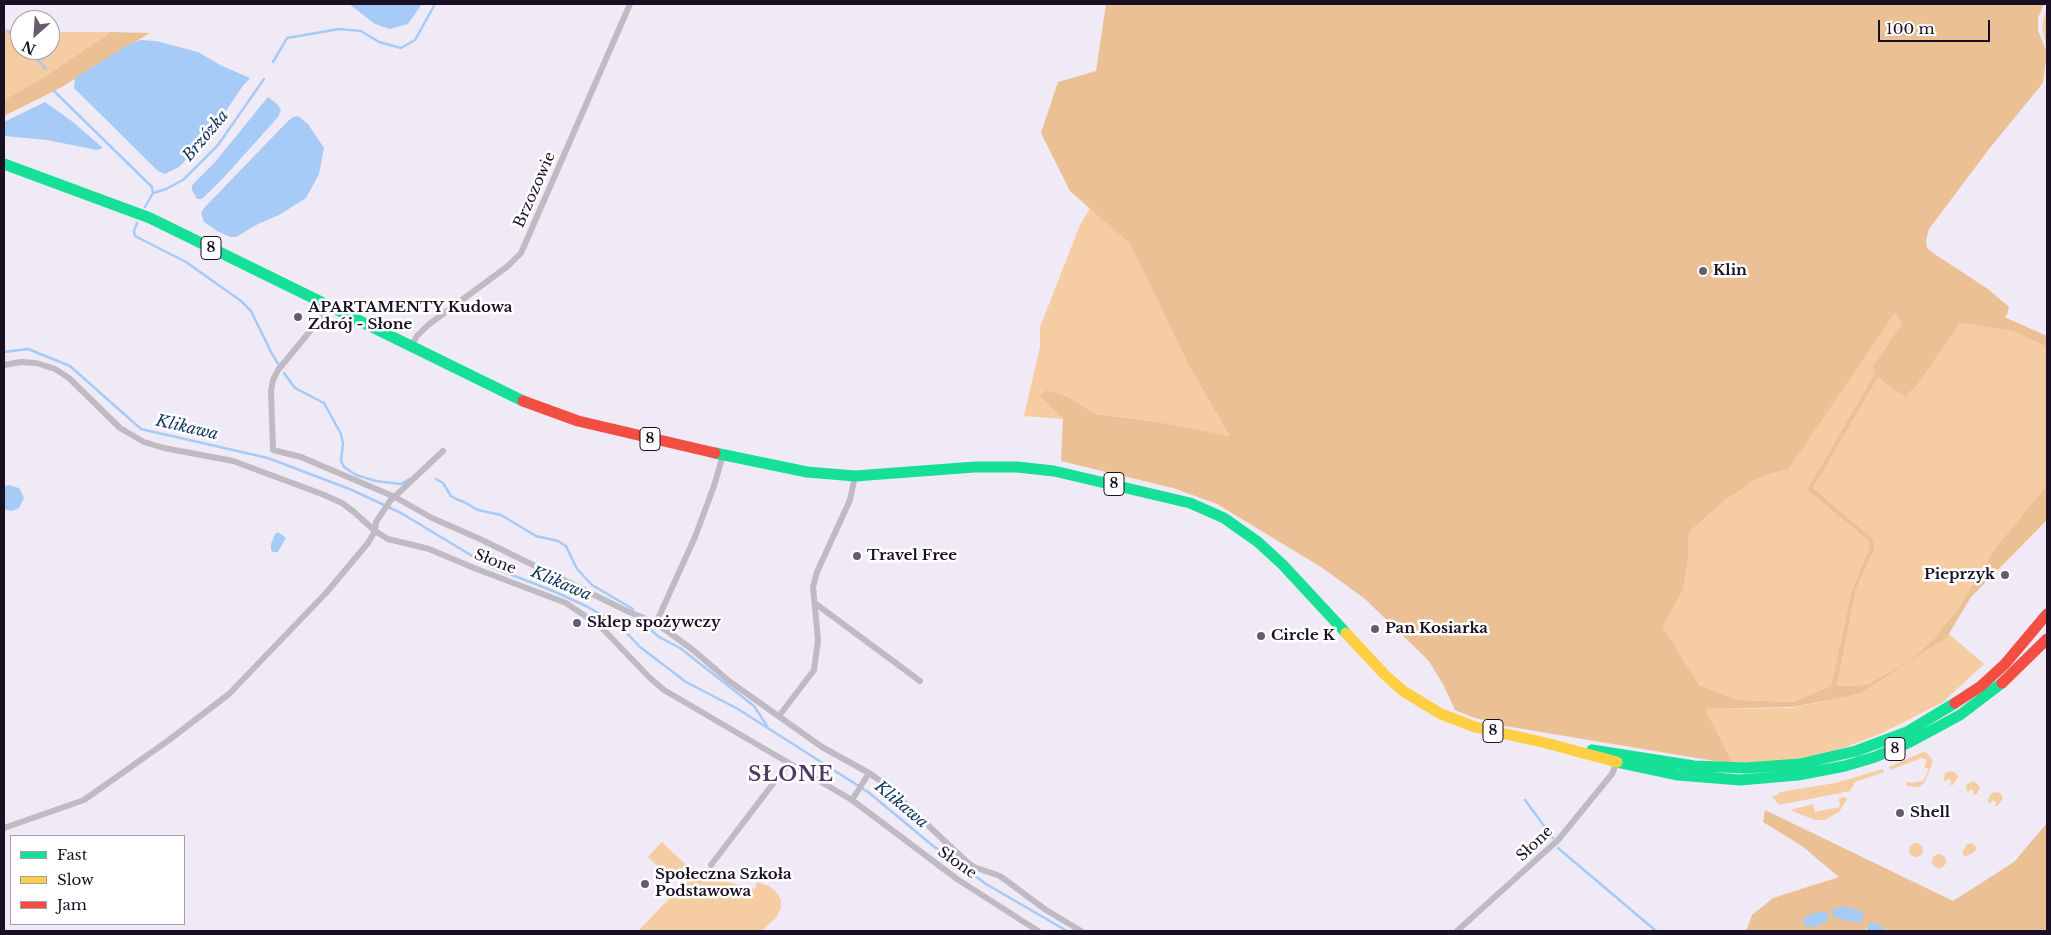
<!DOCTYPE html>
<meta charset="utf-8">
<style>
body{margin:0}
#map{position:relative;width:2051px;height:935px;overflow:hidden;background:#f0eaf6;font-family:"Libre Baskerville",serif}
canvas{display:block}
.frame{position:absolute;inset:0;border:5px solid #1a1023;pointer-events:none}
.legend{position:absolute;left:10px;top:835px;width:175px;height:90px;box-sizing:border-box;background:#fff;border:1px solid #a39fa7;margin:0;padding:6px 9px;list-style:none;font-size:15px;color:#1a1023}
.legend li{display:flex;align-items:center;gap:10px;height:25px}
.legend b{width:25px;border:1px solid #a39fa7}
.north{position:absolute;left:10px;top:10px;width:50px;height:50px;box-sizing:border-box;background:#fff;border:1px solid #a39fa7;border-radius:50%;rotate:206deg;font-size:14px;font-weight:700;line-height:20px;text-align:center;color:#1a1023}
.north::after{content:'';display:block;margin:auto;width:18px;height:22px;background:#655c6d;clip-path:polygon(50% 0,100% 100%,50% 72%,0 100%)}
.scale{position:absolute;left:1878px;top:20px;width:112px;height:22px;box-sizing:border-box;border:2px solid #1a1023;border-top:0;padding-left:6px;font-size:15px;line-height:18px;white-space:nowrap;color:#1a1023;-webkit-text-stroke:4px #fff;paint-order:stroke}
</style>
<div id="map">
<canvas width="2051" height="935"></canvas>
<div class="frame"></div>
<ul class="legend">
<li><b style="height:6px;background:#16e098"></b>Fast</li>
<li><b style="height:6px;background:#ffcf43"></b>Slow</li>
<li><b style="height:6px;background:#f24e42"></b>Jam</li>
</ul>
<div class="north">N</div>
<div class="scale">100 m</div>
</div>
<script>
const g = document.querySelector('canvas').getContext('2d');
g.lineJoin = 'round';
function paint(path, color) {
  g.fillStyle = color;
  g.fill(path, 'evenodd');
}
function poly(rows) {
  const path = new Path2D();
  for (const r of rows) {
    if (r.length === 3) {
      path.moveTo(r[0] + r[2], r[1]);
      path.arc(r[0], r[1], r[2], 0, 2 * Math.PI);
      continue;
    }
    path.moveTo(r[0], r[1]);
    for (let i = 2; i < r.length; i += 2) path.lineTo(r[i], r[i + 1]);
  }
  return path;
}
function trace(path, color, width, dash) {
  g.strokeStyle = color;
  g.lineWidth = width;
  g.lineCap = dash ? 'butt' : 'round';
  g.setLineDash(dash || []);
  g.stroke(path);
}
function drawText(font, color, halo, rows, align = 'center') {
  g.font = font + ' "Libre Baskerville",serif';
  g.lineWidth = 5;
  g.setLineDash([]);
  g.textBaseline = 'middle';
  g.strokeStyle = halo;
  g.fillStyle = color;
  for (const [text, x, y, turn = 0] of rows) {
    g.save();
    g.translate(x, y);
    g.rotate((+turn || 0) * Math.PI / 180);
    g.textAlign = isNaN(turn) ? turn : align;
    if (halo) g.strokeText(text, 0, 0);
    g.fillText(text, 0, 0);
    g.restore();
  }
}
paint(poly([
 [2047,6,2047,52,2042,26],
 [4,29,20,32,20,50,50,50,50,32,111,32,44,77,4,100],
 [1090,208,1130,244,1189,366,1229,437,1152,421,1095,414,1069,397,1046,390,1040,396,1063,419,1024,416,1040,347,1040,327,1080,225],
 [1895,313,1902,323,1872,368,1875,373,1807,490,1869,541,1869,549,1852,590,1831,686,1793,702,1738,700,1699,685,1663,627,1683,590,1688,560,1689,532,1724,501,1760,477,1789,467],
 [1960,323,2013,331,2047,347,2047,485,1994,550,1959,607,1934,639,1909,661,1867,685,1837,686,1856,589,1875,547,1872,538,1813,488,1878,376,1905,397,1918,384],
 [1949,634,1984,664,1943,702,1882,733,1833,752,1778,762,1733,764,1704,709,1791,708,1860,694,1946,637],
 [1925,751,1932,759,1932,765,1924,783,1919,787,1907,786,1906,781,1910,783,1923,781,1929,769,1924,767,1927,760,1922,758,1890,770,1889,767],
 [1883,769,1884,772,1855,782,1850,791,1779,805,1772,796,1776,796,1780,792,1835,783],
 [1949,771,1955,772,1958,777,1953,785,1950,785,1951,781,1947,779,1945,783,1944,780,1945,773],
 [1974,781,1980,787,1977,794,1972,795,1974,791,1970,789,1968,793,1966,787,1967,784],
 [1994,792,2000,793,2003,798,1998,806,1995,806,1996,802,1993,800,1990,804,1988,801,1990,795],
 [1845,797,1847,799,1839,812,1825,820,1815,820,1790,810,1813,804,1815,812,1840,807,1839,798],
 [662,842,686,865,672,880,648,857],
 [1916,850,7],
 [1972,843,1977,848,1973,853,1965,857,1963,855,1963,851,1967,844],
 [1939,861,7],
 [694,873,755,889,757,882,769,886,777,893,781,900,781,908,776,918,761,931,638,931]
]), '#f6cca3');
paint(poly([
 [1106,4,2044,4,2038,18,2038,30,2047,53,2043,83,1989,149,1929,229,1926,240,1927,248,1933,253,1988,289,2009,307,2007,315,2004,317,2047,336,2047,347,2013,331,1960,323,1918,384,1905,397,1878,377,1813,488,1872,538,1875,547,1856,589,1837,686,1867,685,1909,661,1934,639,1959,607,1994,550,2047,485,2047,520,1971,597,1947,637,1860,694,1793,707,1705,709,1733,764,1505,726,1472,717,1455,710,1444,686,1428,660,1365,599,1321,567,1217,504,1173,488,1061,461,1063,419,1040,396,1046,390,1069,397,1095,414,1152,421,1229,436,1189,366,1130,244,1070,191,1041,133,1058,82,1096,71],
 [1895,313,1902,323,1872,368,1875,373,1807,490,1869,541,1869,549,1852,590,1831,686,1793,702,1738,700,1699,685,1663,627,1683,590,1688,560,1689,532,1724,501,1760,477,1789,468],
 [111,32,150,33,99,63,62,87,4,116,4,100,44,77],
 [1765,810,1953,901,2014,862,2047,823,2047,931,1887,931,1886,929,1866,928,1866,931,1746,931,1752,915,1773,898,1839,877,1802,846,1763,822]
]), '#eac094');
paint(poly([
 [349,4,422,4,408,24,390,29,375,24],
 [140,40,156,41,198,52,220,65,250,78,242,87,211,133,197,148,179,167,165,174,158,171,74,88,75,78,128,45],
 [268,97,277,104,281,110,278,117,227,174,202,199,197,199,192,190,192,185,215,162],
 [45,102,73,122,103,148,97,150,47,140,4,136,4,122],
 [298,116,308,124,324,148,319,174,306,198,279,215,258,224,236,237,230,237,217,231,204,222,201,213,204,208,287,122,293,117],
 [8,485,19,488,24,498,19,508,12,511,4,509,4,487],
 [278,532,286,538,278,552,273,552,271,550,271,544,275,534],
 [1845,906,1861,911,1864,918,1859,923,1836,918,1832,914,1833,909],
 [1823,911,1829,915,1828,920,1816,927,1805,926,1803,920,1808,915],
 [1869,923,1877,923,1887,931,1866,931]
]), '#a5cbf6');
trace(poly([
 [8,31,20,41],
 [29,50,46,69],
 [273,62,287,38,339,29,361,31,379,42,401,48,415,40,435,4],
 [54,91,152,187,153,193,145,207],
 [153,193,166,189,183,180,218,145,264,79],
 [137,223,134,231,135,236,186,262,241,301,251,311,272,354,279,365],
 [4,352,28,349,70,366,141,429,268,458,352,490,401,513,489,566,553,591,588,607,620,626,640,647,686,682,738,709,868,792,932,845,986,884,1067,931],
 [284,373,295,388,324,403,341,434,343,444,341,461,344,467,356,475,376,481,401,484,409,479],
 [436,479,443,483,451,496,456,499,464,502,478,510,501,515,536,536,558,541,566,546,577,569,592,585,633,609],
 [637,618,659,637,680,648,754,706,767,726],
 [1525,800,1553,838],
 [1558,848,1656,931]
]), '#a5cbf6', 2.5);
trace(poly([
 [330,307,278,370,273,380,271,391,273,450,301,457,395,497,432,518,480,539,627,611,656,623,693,650,729,681,822,747,869,773,882,782,967,862,974,867,1000,876,1046,910,1081,931],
 [411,346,417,336,428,325,508,266,521,253,630,4],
 [4,365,21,362,36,363,55,369,69,378,120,428,144,442,164,448,233,461,322,494,342,503,354,512,375,531,388,539,429,549,474,568,566,603,600,626,649,677,664,690,852,800,957,879,1038,931],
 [816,604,920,681],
 [656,623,695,537,714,486,723,455],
 [779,716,814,670,818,640,813,587,817,572,850,500,855,476],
 [852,800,869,773],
 [4,828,84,800,169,740,229,694,326,593,368,543,375,531,376,522,390,501,443,451],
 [711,865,788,764],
 [1457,931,1558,840,1612,774,1617,762]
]), '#bfbac3', 6);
trace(poly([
 [4,164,150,218,523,401],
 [715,453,807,472,855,476,975,467,1017,467,1054,471,1190,503,1224,518,1258,542,1283,565,1346,633],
 [1592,750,1694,766,1746,768,1800,764,1856,751,1907,732,1955,703],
 [1617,762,1678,775,1740,780,1798,775,1845,766,1875,757,1910,742,1960,715,2002,683]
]), '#16e098', 11);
trace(poly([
 [1346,633,1384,674,1403,691,1441,714,1475,727,1546,743,1617,762]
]), '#ffcf43', 11);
trace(poly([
 [523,401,578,421,715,453],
 [2002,683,2047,639],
 [1955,703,1981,686,2005,664,2047,614]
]), '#f24e42', 11);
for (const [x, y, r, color] of [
 [1703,271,5,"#655c6d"],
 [298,317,5,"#655c6d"],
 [857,556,5,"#655c6d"],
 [2005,575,5,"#655c6d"],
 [577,623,5,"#655c6d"],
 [1375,629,5,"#655c6d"],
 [1261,636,5,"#655c6d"],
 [1900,813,5,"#655c6d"],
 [645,884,5,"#655c6d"]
]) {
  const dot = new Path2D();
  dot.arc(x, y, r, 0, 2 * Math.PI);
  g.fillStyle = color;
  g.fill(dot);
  trace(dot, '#fff', 2);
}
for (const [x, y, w] of [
 [211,248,20],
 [650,439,20],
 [1114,484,20],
 [1493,731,20],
 [1895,749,20]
]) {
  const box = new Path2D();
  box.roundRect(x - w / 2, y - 11.5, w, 23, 4);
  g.fillStyle = '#fff';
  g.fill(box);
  trace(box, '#1a1023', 1);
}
drawText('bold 14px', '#1a1023', null, [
 ["8",211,248],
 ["8",650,439],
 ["8",1114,484],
 ["8",1493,731],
 ["8",1895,749]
]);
drawText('15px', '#1a1023', '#fff', [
 ["Brzozowie",535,190,-66],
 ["Słone",495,562,21],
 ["Słone",1535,844,-44],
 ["Słone",957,863,35]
]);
drawText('bold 15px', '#1a1023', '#fff', [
 ["Klin",1713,271],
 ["APARTAMENTY Kudowa",308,308],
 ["Zdrój - Słone",308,325],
 ["Travel Free",867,556],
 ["Pieprzyk",1995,575,"right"],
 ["Sklep spożywczy",587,623],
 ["Pan Kosiarka",1385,629],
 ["Circle K",1271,636],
 ["Shell",1910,813],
 ["Społeczna Szkoła",655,875],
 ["Podstawowa",655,892]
], 'left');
drawText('italic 16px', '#0d375c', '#fff', [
 ["Brzózka",206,136,-50],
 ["Klikawa",187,428,13],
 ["Klikawa",561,584,23],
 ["Klikawa",901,805,40]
]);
g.letterSpacing = '1px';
drawText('bold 20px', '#513865', '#fff', [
 ["SŁONE",791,775]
]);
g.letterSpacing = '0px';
</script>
